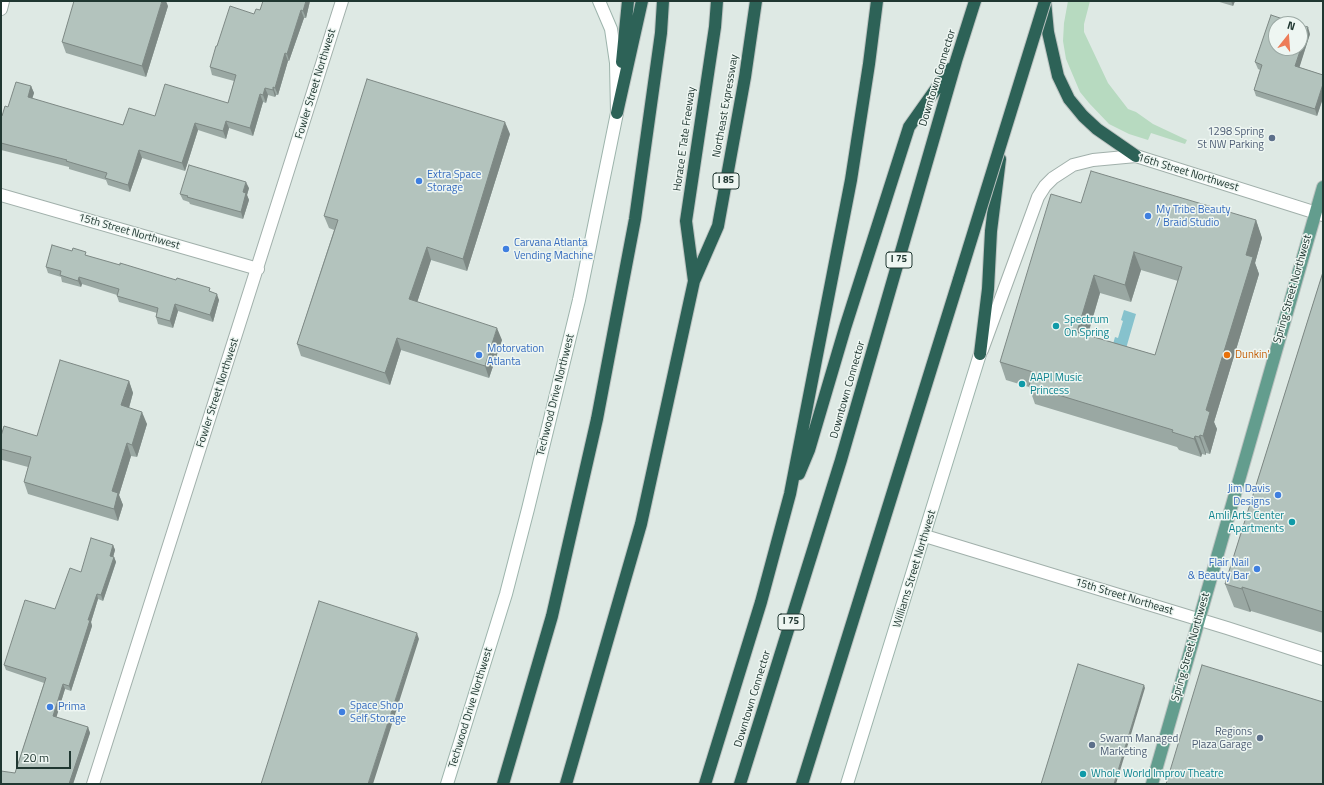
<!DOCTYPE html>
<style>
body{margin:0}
#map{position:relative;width:1324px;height:785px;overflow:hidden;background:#dee9e4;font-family:"Titillium Web",sans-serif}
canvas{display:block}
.frame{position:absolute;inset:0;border:2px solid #203731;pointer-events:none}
.north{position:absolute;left:1268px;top:16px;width:40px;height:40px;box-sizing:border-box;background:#eef6f2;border:1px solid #9caaa5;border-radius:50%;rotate:17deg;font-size:11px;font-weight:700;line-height:16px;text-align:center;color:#203731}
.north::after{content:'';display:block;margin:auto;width:14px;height:18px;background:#ed7c58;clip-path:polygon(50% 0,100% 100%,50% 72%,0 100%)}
.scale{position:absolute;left:16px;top:751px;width:55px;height:18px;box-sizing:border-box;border:2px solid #203731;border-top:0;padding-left:5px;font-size:12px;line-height:14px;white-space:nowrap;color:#203731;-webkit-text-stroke:3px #eef6f2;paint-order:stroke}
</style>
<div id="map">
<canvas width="1324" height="785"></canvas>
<div class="frame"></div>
<div class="north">N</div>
<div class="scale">20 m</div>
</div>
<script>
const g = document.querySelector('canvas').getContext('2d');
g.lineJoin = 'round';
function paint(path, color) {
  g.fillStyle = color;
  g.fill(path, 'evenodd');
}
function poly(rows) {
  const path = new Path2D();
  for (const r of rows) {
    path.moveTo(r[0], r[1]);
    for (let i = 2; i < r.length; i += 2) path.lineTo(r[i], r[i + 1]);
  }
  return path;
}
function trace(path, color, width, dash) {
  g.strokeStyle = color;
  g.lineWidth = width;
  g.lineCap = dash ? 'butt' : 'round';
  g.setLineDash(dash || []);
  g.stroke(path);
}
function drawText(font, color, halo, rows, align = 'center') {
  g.font = font + ' "Titillium Web",sans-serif';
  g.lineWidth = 3;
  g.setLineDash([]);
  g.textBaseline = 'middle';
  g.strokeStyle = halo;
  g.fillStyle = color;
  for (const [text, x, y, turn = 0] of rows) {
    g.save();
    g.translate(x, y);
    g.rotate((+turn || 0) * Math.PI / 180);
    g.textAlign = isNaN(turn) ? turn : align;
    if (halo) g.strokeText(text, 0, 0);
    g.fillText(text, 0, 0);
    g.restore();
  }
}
paint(poly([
 [1068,1,1090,1,1084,24,1084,32,1108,83,1128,109,1136,112,1153,124,1187,140,1185,144,1151,133,1148,140,1129,134,1109,124,1089,103,1080,92,1066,59,1063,41,1064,23]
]), '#b7dac0');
paint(poly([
 [1124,310,1136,314,1125,352,1112,348,1115,337,1118,338,1123,321,1121,320]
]), '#86c2cd');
const street = poly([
 [1,9,3,1],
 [1,195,258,269],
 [982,350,1038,197,1045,186,1053,178,1073,165,1093,160,1136,156,1323,215],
 [925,536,1227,628,1323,659],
 [93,784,342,1]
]);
const secondary = poly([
 [447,784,506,594,528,509,579,300,617,113,616,63,611,29,599,1],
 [847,784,980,354]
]);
const primary = poly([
 [1152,784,1323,187]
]);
const highway = poly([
 [1045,1,1048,32,1058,76,1069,99,1083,116,1097,129,1136,156],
 [622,62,628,1],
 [617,113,642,1],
 [694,281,686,221,715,27,717,1],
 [980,354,988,289,991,231,1000,159],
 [799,474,809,450,845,328,909,127,950,69],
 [503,784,552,616,597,419,635,219,661,33,663,1],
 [566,784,641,524,694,281,718,226,745,77,756,1],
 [705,784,761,602,790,494,851,180,869,64,877,1],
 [740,784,841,460,956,61,975,1],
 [802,784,959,279]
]);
trace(street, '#a1b0ab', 14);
trace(secondary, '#9db4ac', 14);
trace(primary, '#bcc3c1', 14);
trace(highway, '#bcc3c1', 14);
trace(street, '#fff', 12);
trace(secondary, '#fff', 12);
trace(primary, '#639d8e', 12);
trace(highway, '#2d6257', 12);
const highwayBridge = poly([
 [959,279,1045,1]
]);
trace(highwayBridge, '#bcc3c1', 14, []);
trace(highwayBridge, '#2d6257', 12);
paint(poly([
 [310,1,306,18,304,18,289,61,288,61,278,95,276,95,275,97,268,95,266,103,263,102,253,136,229,128,226,139,198,130,185,171,142,158,130,192,108,185,106,180,69,169,69,167,1,150,1,115,2,116,8,107,31,86,34,93,32,99,123,125,155,116,228,103,234,81,212,75,210,67,217,46,260,10],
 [1216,1,1235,1,1233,6],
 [168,6,146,77,66,53,62,42],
 [1310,34,1299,67,1323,75,1323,98,1317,116,1256,96,1254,90,1260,70,1258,69,1255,62],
 [510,134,467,271,431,260,417,302,502,340,489,378,401,350,390,385,301,356,297,344,334,230,329,228,324,216],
 [249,188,247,195,249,200,243,219,190,204,189,202,183,200,180,194],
 [1081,203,1256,220,1262,238,1255,263,1259,274,1214,422,1217,429,1210,454,1206,453,1206,455,1202,454,1201,457,1179,450,1177,447,1035,404,1029,387,1006,380,1000,362],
 [1141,270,1178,281,1155,355,1088,335,1100,293,1131,302],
 [87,256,212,292,219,300,213,322,178,311,173,328,158,324,156,317,157,313,119,302,117,296,117,295,82,284,81,287,62,282,61,277,48,273,46,267],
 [1323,272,1323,633,1251,611,1250,612,1234,607,1225,584],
 [129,381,133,393,129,408,147,424,137,457,131,456,119,495,123,505,118,521,28,494,24,482,28,467,2,460,1,457,1,436,37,436],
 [113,545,115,550,113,557,114,557,116,562,103,601,98,599,91,622,92,626,71,691,65,689,56,717,88,727,90,733,73,784,1,784,15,773,44,683,6,670,4,665,55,609,81,572]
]), '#9aa8a3');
paint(poly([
 [162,1,166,1,168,6,146,77,142,66],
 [306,1,310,1,306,18,303,11],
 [1231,1,1235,1,1233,6],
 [301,10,304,18,289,61,287,54],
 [1308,27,1310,34,1298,72,1295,66],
 [285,53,288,61,278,95,275,88],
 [1323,84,1323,98,1317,116,1315,109],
 [31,86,34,93,30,105,28,97],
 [273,87,276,95,275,97,273,90],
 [265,88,268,95,266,103,263,95],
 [260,94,263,102,253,136,250,128],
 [226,121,229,128,226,139,223,131],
 [505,122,510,134,467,271,463,259],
 [195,123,198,130,185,171,182,163],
 [139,150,142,158,130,192,128,185],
 [246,182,249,188,247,195,249,200,243,219,241,212,243,192],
 [1256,220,1262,238,1255,263,1259,274,1214,422,1217,429,1210,454,1203,436,1206,410,1246,255],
 [427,247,431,260,414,312,409,299],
 [1134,252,1141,270,1131,302,1125,285],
 [1094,275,1100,293,1083,350,1077,332],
 [79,277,82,284,81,287,78,281],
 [217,294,219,300,213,322,210,315],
 [175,304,178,311,173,328,170,321],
 [497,328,502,340,489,378,485,366],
 [397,338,401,350,390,385,385,373],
 [129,381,133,393,126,418,121,405],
 [142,412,147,424,137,457,132,445],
 [1200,435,1206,453,1206,455,1199,437],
 [1195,436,1202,454,1201,457,1194,439],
 [127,443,131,456,119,495,123,505,118,521,114,509,112,491],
 [113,545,115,550,112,561,110,556],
 [114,557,116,562,103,601,101,595],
 [1242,587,1251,611,1250,612,1242,589],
 [97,594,98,599,91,622,92,626,71,691,69,686,88,620],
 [417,633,419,639,373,784,368,784],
 [63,684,65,689,55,722,53,716],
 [1144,685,1145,688,1116,784,1114,784],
 [88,727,90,733,73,784,69,784]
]), '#7d8884');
const building = poly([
 [74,1,162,1,142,66,62,42,74,1],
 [263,1,306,1,303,11,301,10,287,54,285,53,275,88,273,87,273,90,265,88,263,95,260,94,250,128,226,121,223,131,195,123,182,163,139,150,128,185,105,178,107,173,66,161,67,160,1,143,1,115,2,116,5,106,8,107,16,82,31,86,28,97,123,125,129,108,155,116,165,84,228,103,236,75,210,67,216,46,217,46,230,6,254,14,256,9,260,10,263,1],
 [1271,15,1298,24,1276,24,1276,48,1300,48,1300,25,1308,27,1295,66,1323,75,1323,84,1315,109,1254,90,1262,65,1255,62,1271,15],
 [367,79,505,122,463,259,427,247,409,299,497,328,485,366,397,338,385,373,297,344,338,220,324,216,367,79],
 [189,165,246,182,243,192,246,193,241,212,187,197,188,196,180,194,189,165],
 [1091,171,1256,220,1246,255,1253,257,1206,410,1210,412,1203,436,1200,435,1199,437,1195,436,1194,439,1172,432,1173,430,1029,386,1033,372,1000,362,1051,194,1081,203,1091,171],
 [1134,252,1182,267,1155,355,1077,332,1094,275,1125,285,1134,252],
 [52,245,72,251,73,248,86,252,85,255,120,265,120,263,176,280,177,278,210,288,209,291,217,294,210,315,175,304,170,321,156,317,158,308,117,296,119,289,79,277,78,281,60,275,61,271,46,267,52,245],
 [1323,272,1323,612,1242,587,1242,589,1225,584,1323,272],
 [60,360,129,381,121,405,142,412,132,445,127,443,112,491,118,493,114,509,24,482,31,457,1,449,1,436,4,426,37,436,60,360],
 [91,538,113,545,110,556,114,557,101,595,97,594,88,620,90,620,69,686,63,684,53,716,88,727,69,784,1,784,1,771,15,773,46,678,4,665,25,600,55,609,70,568,81,572,91,538],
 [319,601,417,633,368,784,261,784,319,601],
 [1078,664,1144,685,1114,784,1041,784,1078,664],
 [1202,665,1323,702,1323,784,1166,784,1202,665]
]);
paint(building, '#b3c3bd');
trace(building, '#7d8884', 1);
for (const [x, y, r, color] of [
 [1272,138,4,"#5c6f8a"],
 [419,181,4,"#3f7fe0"],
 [1148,216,4,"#3f7fe0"],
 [506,249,4,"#3f7fe0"],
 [1056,326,4,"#0f9aa8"],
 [479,355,4,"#3f7fe0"],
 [1227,355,4,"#e8710a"],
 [1022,384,4,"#0f9aa8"],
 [1278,495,4,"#3f7fe0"],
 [1292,522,4,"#0f9aa8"],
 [1257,569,4,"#3f7fe0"],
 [50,707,4,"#3f7fe0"],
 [342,712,4,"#3f7fe0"],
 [1260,738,4,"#5c6f8a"],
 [1092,745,4,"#5c6f8a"],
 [1083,774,4,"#0f9aa8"]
]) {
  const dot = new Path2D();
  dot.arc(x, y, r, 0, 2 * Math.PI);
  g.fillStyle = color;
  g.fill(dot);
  trace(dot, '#eef6f2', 1.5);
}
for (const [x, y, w] of [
 [726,181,26],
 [899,260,26],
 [791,622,26]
]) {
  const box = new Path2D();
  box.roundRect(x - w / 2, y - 8, w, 16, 3);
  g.fillStyle = '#eef6f2';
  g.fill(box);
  trace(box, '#203731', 1);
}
drawText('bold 10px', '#203731', null, [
 ["I 85",726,181],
 ["I 75",899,260],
 ["I 75",791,622]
]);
drawText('11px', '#203731', '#eef6f2', [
 ["Downtown Connector",938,78,-73],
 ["Fowler Street Northwest",316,84,-73],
 ["Northeast Expressway",726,106,-80],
 ["Horace E Tate Freeway",685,139,-82],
 ["16th Street Northwest",1188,173,17],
 ["15th Street Northwest",129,232,16],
 ["Spring Street Northwest",1293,289,-74],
 ["Downtown Connector",848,390,-74],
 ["Fowler Street Northwest",218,393,-72],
 ["Techwood Drive Northwest",556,395,-76],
 ["Williams Street Northwest",915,569,-73],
 ["15th Street Northeast",1124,597,17],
 ["Spring Street Northwest",1191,647,-74],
 ["Downtown Connector",753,699,-73],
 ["Techwood Drive Northwest",471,708,-73]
]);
drawText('11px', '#4e5e75', '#eef6f2', [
 ["1298 Spring",1264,132],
 ["St NW Parking",1264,145],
 ["Regions",1252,732],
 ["Plaza Garage",1252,745],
 ["Swarm Managed",1100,739,"left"],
 ["Marketing",1100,752,"left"]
], 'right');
drawText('11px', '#366cbe', '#eef6f2', [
 ["Extra Space",427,175],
 ["Storage",427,188],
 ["My Tribe Beauty",1156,210],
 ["/ Braid Studio",1156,223],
 ["Carvana Atlanta",514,243],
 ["Vending Machine",514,256],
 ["Motorvation",487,349],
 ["Atlanta",487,362],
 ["Jim Davis",1270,489,"right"],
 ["Designs",1270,502,"right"],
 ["Flair Nail",1249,563,"right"],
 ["& Beauty Bar",1249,576,"right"],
 ["Space Shop",350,706],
 ["Self Storage",350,719],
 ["Prima",58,707]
], 'left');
drawText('11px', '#0d838f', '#eef6f2', [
 ["Spectrum",1064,320],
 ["On Spring",1064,333],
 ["AAPI Music",1030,378],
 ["Princess",1030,391],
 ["Amli Arts Center",1284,516,"right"],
 ["Apartments",1284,529,"right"],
 ["Whole World Improv Theatre",1091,774]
], 'left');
drawText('11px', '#c56008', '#eef6f2', [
 ["Dunkin'",1235,355]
], 'left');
</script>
